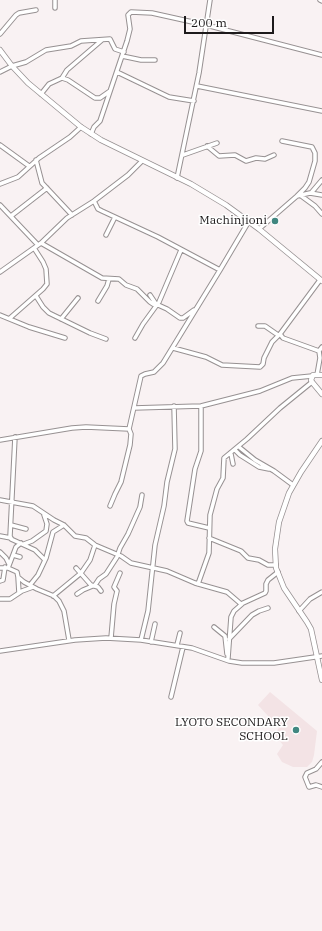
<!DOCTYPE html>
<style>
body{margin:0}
#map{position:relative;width:322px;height:931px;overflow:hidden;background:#f9f2f3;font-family:"IBM Plex Serif",serif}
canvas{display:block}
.scale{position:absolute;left:184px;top:16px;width:90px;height:18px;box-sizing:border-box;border:2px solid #1d1a1b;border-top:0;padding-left:5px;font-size:12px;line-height:14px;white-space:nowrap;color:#1d1a1b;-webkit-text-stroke:3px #fff;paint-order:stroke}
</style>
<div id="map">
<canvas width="322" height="931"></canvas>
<div class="scale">200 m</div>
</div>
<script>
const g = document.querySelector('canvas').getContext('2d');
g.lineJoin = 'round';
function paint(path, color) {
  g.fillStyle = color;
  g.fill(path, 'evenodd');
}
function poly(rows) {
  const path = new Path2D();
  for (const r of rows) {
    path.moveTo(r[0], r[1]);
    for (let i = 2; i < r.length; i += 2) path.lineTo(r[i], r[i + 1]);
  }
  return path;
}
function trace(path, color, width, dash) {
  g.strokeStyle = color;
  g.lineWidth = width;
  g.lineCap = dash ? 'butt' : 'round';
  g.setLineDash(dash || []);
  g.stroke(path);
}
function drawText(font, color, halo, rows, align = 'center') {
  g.font = font + ' "IBM Plex Serif",serif';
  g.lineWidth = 3;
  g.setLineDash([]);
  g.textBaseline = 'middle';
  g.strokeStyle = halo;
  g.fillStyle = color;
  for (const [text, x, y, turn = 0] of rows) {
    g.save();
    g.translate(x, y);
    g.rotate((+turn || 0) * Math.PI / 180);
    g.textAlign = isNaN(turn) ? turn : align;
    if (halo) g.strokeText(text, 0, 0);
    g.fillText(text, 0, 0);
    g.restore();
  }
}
paint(poly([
 [270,692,317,731,314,755,312,762,307,767,293,767,282,762,277,754,283,745,274,734,279,728,258,705]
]), '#f3e3e5');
const minor = poly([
 [55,0,55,8],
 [320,0,322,1],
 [0,34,16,15,19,13,36,10],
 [122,56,141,60,155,60],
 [0,72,12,66,26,62,46,50,71,46,81,41,110,39,115,49,124,52],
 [117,72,169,97,194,101],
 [62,78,67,70,102,40],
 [197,86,322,111],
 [41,94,49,84,62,78,68,80,95,98,100,98,110,91],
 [91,134,94,127,100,121,127,41,130,29,128,15,131,12,152,13,206,25,322,55],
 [282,141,312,147,315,153,315,161,309,182,305,188,297,196],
 [0,145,29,166],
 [207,146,219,156,235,155,246,161,256,158,265,159,274,155],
 [183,155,217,143],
 [36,160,42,183,72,215],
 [177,178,199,73,210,0],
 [0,184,18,177,39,158,70,137,81,127],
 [311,193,322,180],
 [300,195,315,206,322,214],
 [94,201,98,209,102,211,158,237,220,270,249,221],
 [0,205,38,245],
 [11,216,47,188],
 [259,229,297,196,310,193,322,195],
 [106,235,115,217],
 [41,243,102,278,119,279,126,285,137,289,150,302,156,306],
 [0,272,41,243,67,218,94,201,128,175,142,161],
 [150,295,156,304,167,309,180,318,183,318,194,310],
 [36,296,43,307,49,313,90,333,106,339],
 [98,301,107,286,109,279],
 [0,315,29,327,65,338],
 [10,318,43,289,47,284,46,269,43,262,34,248],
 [61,319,78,298],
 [258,326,265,326,278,335],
 [135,338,143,324,159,302,181,250],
 [173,348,206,357,222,365,260,367,263,364,264,358,272,342,280,334],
 [319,351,283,338,280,334,320,280],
 [317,375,320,358,319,351,322,347],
 [201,406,201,451,195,469,187,521,188,523,209,528],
 [134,408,201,406,260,391,292,378,312,376],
 [15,437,10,536,11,539,35,550,45,560],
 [0,440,72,428,86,427,129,429],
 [239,447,255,460,274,471,293,485],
 [235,450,240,455,259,467,269,469],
 [231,454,233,464],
 [0,500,33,506,54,520,64,525,75,536,86,538,95,545,121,556,131,563,167,571,195,583,227,592,241,604,265,593,266,591,266,584,268,580,278,572],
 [110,506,115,494,121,482,130,445,131,434,129,429,141,376,145,374,154,372,163,363,220,270],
 [11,525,26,529],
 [0,536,11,538],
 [209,538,241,551,248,558,259,560,268,565,276,565],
 [24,544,32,541,46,531,47,524,44,515],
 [0,552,6,558,9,564],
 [13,555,20,557],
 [0,568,8,568,16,547,21,543],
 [8,568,17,572,18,577,24,582,37,589,54,596,59,601,64,611,69,640],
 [76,568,91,585,98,587,101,591],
 [18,577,19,593],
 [0,581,3,580,5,567],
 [198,584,209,553,210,515,217,489,223,478,224,458,247,439,280,408,312,382],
 [30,585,38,575,46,558,53,532,64,525],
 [77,594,83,590,95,585,99,579,106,574,117,557,120,548,128,534,140,507,142,495],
 [53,596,81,573,90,560,95,545],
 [0,599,10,599,22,591,33,587],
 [299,611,310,599,322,592],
 [214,627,225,636,227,654],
 [111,638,114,604,117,591,114,587,120,573],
 [229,639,252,615,259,611,268,608],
 [141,640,148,611,155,545,164,506,167,482,175,449,174,406],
 [151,642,155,624],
 [177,645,180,633],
 [0,651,75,640,106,638,141,640,192,648,229,661,242,663,274,663,322,656],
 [228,658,231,617,234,611,242,604],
 [171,697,183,647],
 [322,762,316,769,307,773,305,777,309,787,316,785,322,787]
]);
const tertiary = poly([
 [0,50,12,66,28,83,81,127,101,140,191,184,226,205,259,229,322,281],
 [322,375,313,375,311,380,312,382,322,394],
 [322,441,301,472,289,493,279,522,275,549,276,568,284,588,307,622,311,629,322,680]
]);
trace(minor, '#979192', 5.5);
trace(tertiary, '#979192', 6);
trace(minor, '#fff', 3.5);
trace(tertiary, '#fff', 4.5);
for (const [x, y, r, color] of [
 [275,221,4,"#408780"],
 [296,730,4,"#408780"]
]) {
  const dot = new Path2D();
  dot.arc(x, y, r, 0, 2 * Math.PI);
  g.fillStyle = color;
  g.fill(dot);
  trace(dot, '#fff', 1.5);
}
drawText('12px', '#1d1a1b', '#fff', [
 ["Machinjioni",267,221],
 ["LYOTO SECONDARY",288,723],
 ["SCHOOL",288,737]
], 'right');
</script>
